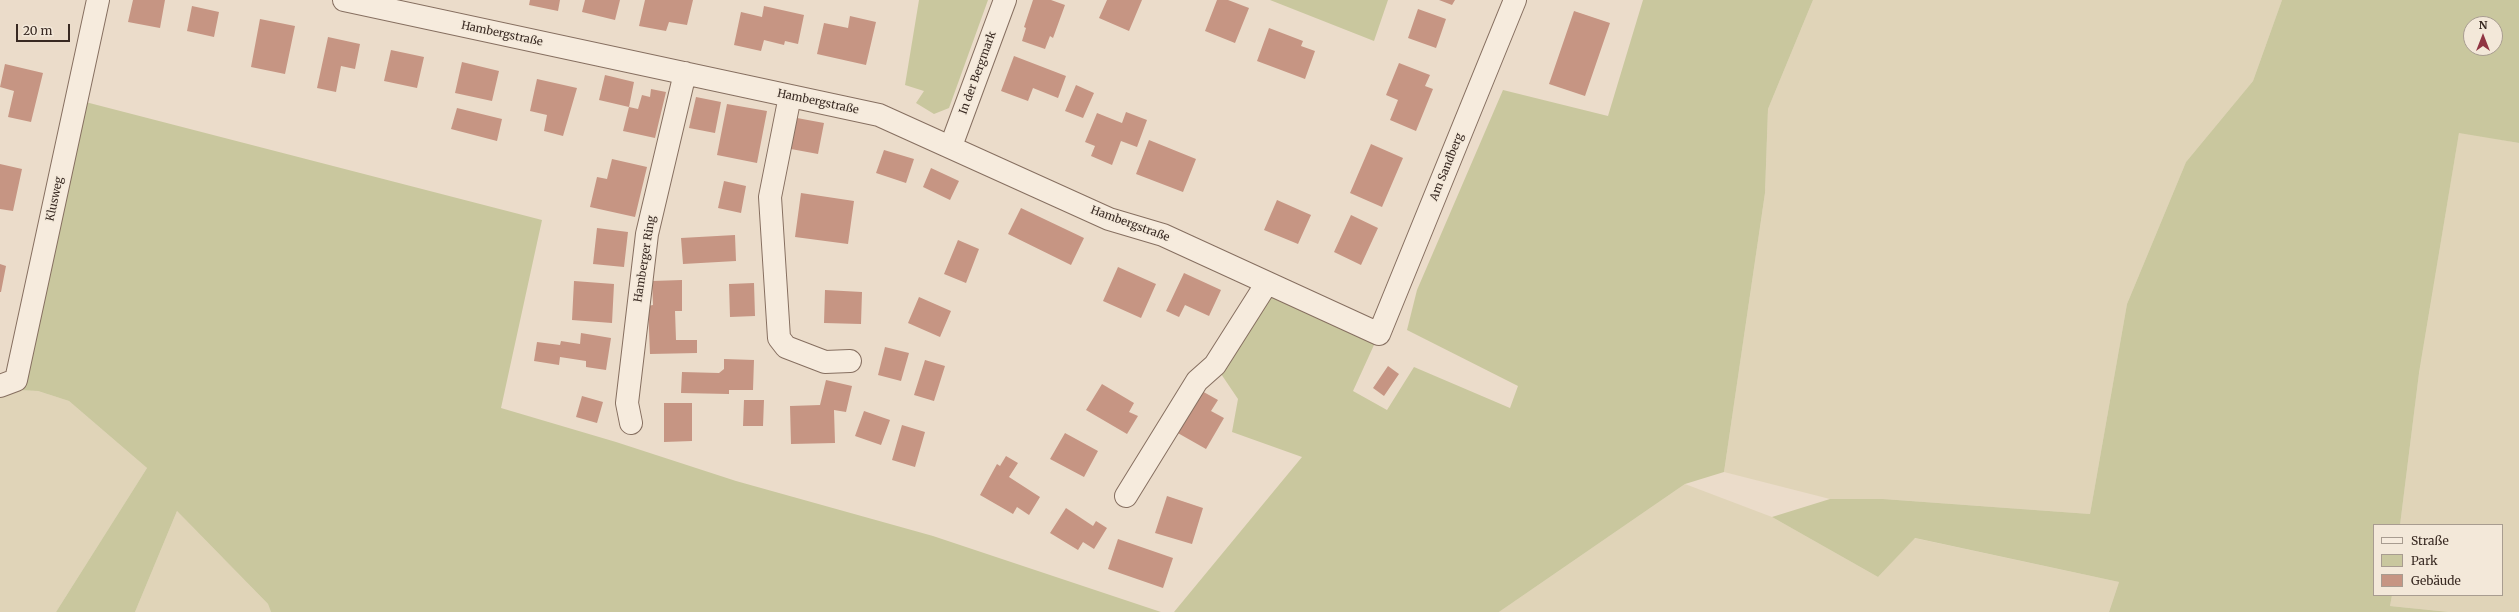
<!DOCTYPE html>
<meta charset="utf-8">
<style>
body{margin:0}
#map{position:relative;width:2519px;height:612px;overflow:hidden;background:#ebdcca;font-family:Merriweather,serif}
canvas{display:block}
.legend{position:absolute;left:2373px;top:524px;width:130px;height:72px;box-sizing:border-box;background:#f3e8d9;border:1px solid #a89c90;margin:0;padding:5px 7px;list-style:none;font-size:12px;color:#382922}
.legend li{display:flex;align-items:center;gap:8px;height:20px}
.legend b{width:20px;border:1px solid #a89c90}
.north{position:absolute;left:2463px;top:16px;width:40px;height:40px;box-sizing:border-box;background:#f3e8d9;border:1px solid #a89c90;border-radius:50%;rotate:0deg;font-size:11px;font-weight:700;line-height:16px;text-align:center;color:#382922}
.north::after{content:'';display:block;margin:auto;width:14px;height:18px;background:#903543;clip-path:polygon(50% 0,100% 100%,50% 72%,0 100%)}
.scale{position:absolute;left:16px;top:24px;width:54px;height:18px;box-sizing:border-box;border:2px solid #382922;border-top:0;padding-left:5px;font-size:12px;line-height:14px;white-space:nowrap;color:#382922;-webkit-text-stroke:3px #f3e8d9;paint-order:stroke}
</style>
<div id="map">
<canvas width="2519" height="612"></canvas>
<ul class="legend">
<li><b style="height:5px;background:#f6ebdd"></b>Straße</li>
<li><b style="height:11px;background:#c9c79e"></b>Park</li>
<li><b style="height:11px;background:#c69583"></b>Gebäude</li>
</ul>
<div class="north">N</div>
<div class="scale">20 m</div>
</div>
<script>
const g = document.querySelector('canvas').getContext('2d');
g.lineJoin = 'round';
function paint(path, color) {
  g.fillStyle = color;
  g.fill(path, 'evenodd');
}
function poly(rows) {
  const path = new Path2D();
  for (const r of rows) {
    path.moveTo(r[0], r[1]);
    for (let i = 2; i < r.length; i += 2) path.lineTo(r[i], r[i + 1]);
  }
  return path;
}
function trace(path, color, width, dash) {
  g.strokeStyle = color;
  g.lineWidth = width;
  g.lineCap = dash ? 'butt' : 'round';
  g.setLineDash(dash || []);
  g.stroke(path);
}
function drawText(font, color, halo, rows, align = 'center') {
  g.font = font + ' Merriweather,serif';
  g.lineWidth = 3;
  g.setLineDash([]);
  g.textBaseline = 'middle';
  g.strokeStyle = halo;
  g.fillStyle = color;
  for (const [text, x, y, turn = 0] of rows) {
    g.save();
    g.translate(x, y);
    g.rotate((+turn || 0) * Math.PI / 180);
    g.textAlign = isNaN(turn) ? turn : align;
    if (halo) g.strokeText(text, 0, 0);
    g.fillText(text, 0, 0);
    g.restore();
  }
}
paint(poly([
 [1813,0,2282,0,2253,81,2186,162,2127,304,2090,514,1883,499,1830,499,1724,472,1765,193,1768,109],
 [2459,132,2519,143,2519,612,2449,612,2390,606,2392,595,2502,595,2502,525,2400,525,2419,373],
 [18,390,38,391,69,401,147,468,56,612,0,612,0,392],
 [1685,484,1772,517,1878,577,1914,538,2119,582,2109,612,1499,612],
 [177,511,268,604,271,612,135,612]
]), '#e0d4b8');
paint(poly([
 [919,0,988,0,949,108,934,114,916,103,924,91,905,85],
 [1270,0,1388,0,1374,41],
 [1643,0,1813,0,1768,109,1765,193,1724,472,1685,484,1499,612,1174,612,1302,457,1232,432,1238,399,1215,365,1267,283,1379,334,1353,391,1387,410,1414,367,1510,408,1518,386,1407,330,1417,290,1503,90,1608,116],
 [2282,0,2519,0,2519,143,2459,133,2419,373,2400,525,2374,525,2374,595,2392,595,2390,606,2449,612,2109,612,2119,582,1915,538,1878,577,1772,517,1830,499,1883,499,2090,514,2127,304,2186,162,2253,81],
 [2471,24,2495,24,2495,48,2471,48],
 [70,98,542,220,501,408,616,442,736,481,933,536,1161,612,271,612,268,604,177,511,135,612,56,612,147,468,69,401,38,391,18,390,6,373]
]), '#c9c79e');
paint(poly([
 [133,0,165,0,160,28,128,22],
 [530,0,560,0,558,11,529,5],
 [585,0,620,0,615,20,582,12],
 [645,0,693,0,687,25,669,22,666,31,639,26],
 [1033,0,1051,0,1065,5,1053,38,1050,36,1045,49,1022,41,1026,28,1024,27],
 [1107,0,1142,0,1129,31,1099,18],
 [1217,0,1228,0,1249,8,1235,43,1205,31],
 [1439,0,1455,0,1452,5],
 [192,6,219,12,214,37,187,31],
 [764,6,804,15,798,44,785,41,784,45,764,40,761,51,734,45,741,12,762,17],
 [1418,9,1446,19,1436,48,1408,38],
 [1574,11,1610,23,1585,96,1549,84],
 [850,16,876,22,866,65,817,54,824,23,848,28],
 [260,19,295,26,285,74,251,67],
 [1269,28,1303,41,1301,46,1315,51,1305,79,1257,61],
 [328,37,360,44,355,69,341,66,336,92,317,88],
 [391,50,424,57,417,88,384,81],
 [1014,56,1066,76,1058,98,1033,88,1028,101,1001,91],
 [462,62,499,71,492,101,455,93],
 [1399,63,1430,75,1425,86,1433,89,1416,131,1390,120,1398,100,1386,95],
 [5,64,43,73,31,122,8,117,14,91,0,87],
 [605,75,634,82,629,107,638,109,642,95,650,97,651,89,666,92,655,138,623,131,629,107,599,100],
 [537,79,577,88,563,136,544,131,547,115,530,111],
 [1076,85,1094,93,1083,118,1065,111],
 [696,97,721,102,715,133,689,128],
 [727,104,767,111,757,163,717,155],
 [457,108,502,119,497,141,451,129],
 [1126,112,1147,120,1137,147,1121,141,1112,165,1091,156,1095,146,1085,142,1097,113,1122,123],
 [797,118,824,123,818,154,791,149],
 [1149,140,1196,159,1183,192,1136,174],
 [1371,144,1403,158,1382,207,1350,193],
 [884,150,914,159,906,183,876,173],
 [612,159,647,167,635,217,590,207,597,177,607,179],
 [0,164,22,169,13,211,0,209],
 [931,168,959,181,950,200,923,187],
 [724,181,746,186,741,213,718,208],
 [801,193,854,201,848,244,795,237],
 [1277,200,1311,215,1298,244,1264,230],
 [1021,208,1084,238,1071,265,1008,234],
 [1351,215,1378,228,1361,265,1334,252],
 [597,228,628,232,624,267,593,264],
 [735,235,736,261,683,264,681,238],
 [958,240,979,249,966,283,944,274],
 [0,264,6,266,1,292,0,292],
 [1118,267,1156,284,1141,318,1103,301],
 [1184,273,1221,290,1209,316,1185,305,1179,317,1166,311],
 [682,280,682,311,675,311,676,340,697,340,697,353,650,354,648,306,653,305,652,281],
 [574,281,614,284,612,323,572,320],
 [754,283,755,316,730,317,729,284],
 [825,290,862,292,861,324,824,323],
 [919,297,951,311,940,337,908,323],
 [581,333,611,338,606,370,586,367,586,361,560,357,559,365,534,361,537,342,560,345,561,341,580,344],
 [885,347,909,353,901,381,878,375],
 [724,359,754,360,753,390,729,390,729,394,681,393,682,372,719,373,724,369],
 [925,360,945,366,934,401,914,395],
 [1388,366,1399,374,1384,396,1373,388],
 [826,380,852,386,846,412,834,410,835,443,791,444,790,406,820,405],
 [1102,384,1134,403,1129,412,1138,416,1127,434,1086,410],
 [1200,390,1218,400,1211,411,1224,418,1206,449,1176,432],
 [582,396,603,402,597,423,576,417],
 [744,400,764,400,763,426,743,426],
 [664,403,692,403,692,441,664,442],
 [864,411,890,420,881,445,855,436],
 [902,425,925,432,915,467,892,460],
 [1065,433,1098,451,1084,477,1050,459],
 [1006,456,1018,463,1009,477,1040,497,1029,515,1017,507,1013,514,980,495,997,464,1000,466],
 [1167,496,1203,508,1192,544,1155,533],
 [1066,508,1093,526,1096,521,1107,528,1094,549,1083,542,1078,550,1050,533],
 [1118,539,1173,558,1163,588,1108,569]
]), '#c69583');
const minor = poly([
 [344,0,879,115,1109,219,1163,235,1379,334,1515,0],
 [790,96,770,197,779,338,786,347,825,362,850,361],
 [951,146,1005,0],
 [0,386,16,380,98,0],
 [631,423,627,403,647,234,685,73],
 [1126,496,1197,381,1215,365,1267,283]
]);
trace(minor, '#866f60', 24);
trace(minor, '#f6ebdd', 22);
drawText('11px', '#382922', '#f3e8d9', [
 ["Hambergstraße",502,34,12],
 ["In der Bergmark",978,73,-70],
 ["Hambergstraße",818,102,12],
 ["Am Sandberg",1447,167,-68],
 ["Klusweg",55,199,-78],
 ["Hambergstraße",1130,224,20],
 ["Hamberger Ring",645,259,-81]
]);
</script>
